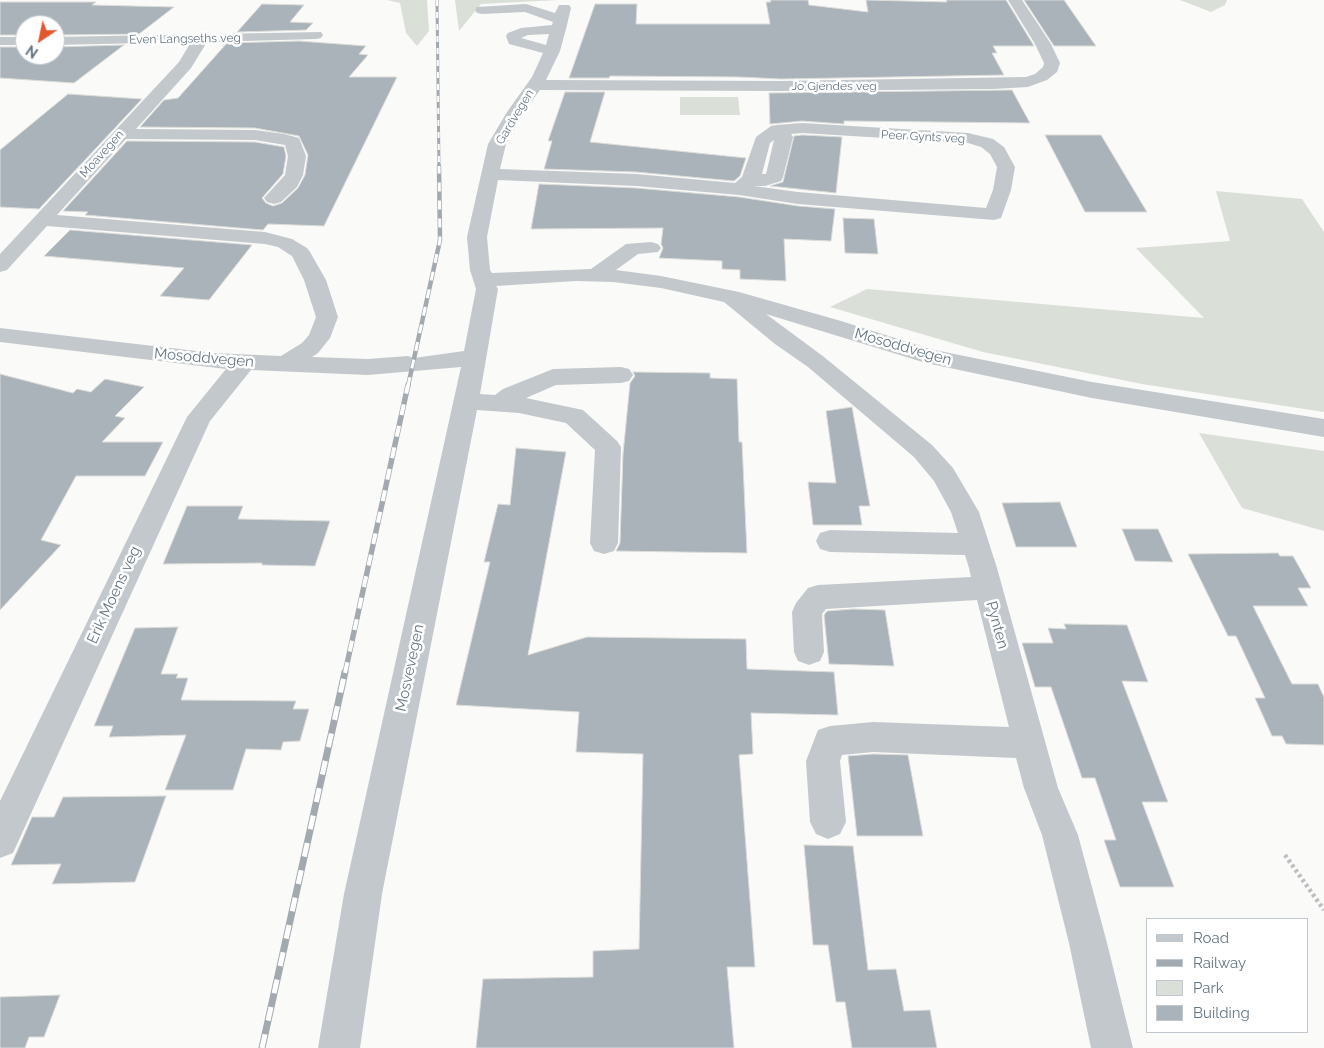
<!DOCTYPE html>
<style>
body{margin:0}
#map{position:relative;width:1324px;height:1048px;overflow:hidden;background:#fafaf8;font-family:Raleway,sans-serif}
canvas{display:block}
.legend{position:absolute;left:1146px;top:918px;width:162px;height:115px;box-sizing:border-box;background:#fff;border:1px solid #c1c8cd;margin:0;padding:6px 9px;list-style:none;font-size:15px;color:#657683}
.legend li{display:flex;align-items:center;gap:10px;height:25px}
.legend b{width:25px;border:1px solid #c1c8cd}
.north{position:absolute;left:15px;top:15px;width:50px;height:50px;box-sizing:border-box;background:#fff;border:1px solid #c1c8cd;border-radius:50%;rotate:214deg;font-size:14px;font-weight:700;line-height:20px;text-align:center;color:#657683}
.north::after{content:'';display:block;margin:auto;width:18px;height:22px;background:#e4572e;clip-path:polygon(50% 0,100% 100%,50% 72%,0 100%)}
</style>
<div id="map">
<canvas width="1324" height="1048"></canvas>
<ul class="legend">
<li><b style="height:6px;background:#c3c8cc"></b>Road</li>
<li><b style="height:6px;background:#a2aab0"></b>Railway</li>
<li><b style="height:14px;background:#dadfd7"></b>Park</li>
<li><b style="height:14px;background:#aab3b9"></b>Building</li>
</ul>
<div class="north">N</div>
</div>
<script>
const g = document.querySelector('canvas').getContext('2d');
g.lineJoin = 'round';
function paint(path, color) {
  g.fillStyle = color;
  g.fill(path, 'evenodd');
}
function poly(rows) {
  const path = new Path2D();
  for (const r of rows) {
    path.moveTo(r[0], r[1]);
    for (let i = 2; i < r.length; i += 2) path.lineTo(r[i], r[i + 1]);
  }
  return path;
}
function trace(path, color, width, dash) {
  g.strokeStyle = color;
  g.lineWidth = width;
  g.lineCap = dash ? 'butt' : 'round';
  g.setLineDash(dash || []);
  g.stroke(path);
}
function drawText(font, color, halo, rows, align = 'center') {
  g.font = font + ' Raleway,sans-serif';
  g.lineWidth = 5;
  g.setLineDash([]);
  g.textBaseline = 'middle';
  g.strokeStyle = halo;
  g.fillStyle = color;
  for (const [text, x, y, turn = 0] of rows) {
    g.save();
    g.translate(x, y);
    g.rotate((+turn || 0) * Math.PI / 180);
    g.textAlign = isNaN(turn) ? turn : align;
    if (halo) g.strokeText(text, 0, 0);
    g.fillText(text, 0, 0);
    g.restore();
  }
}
paint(poly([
 [387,0,427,0,429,31,417,46,406,33,400,3],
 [455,0,558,0,481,4,459,31],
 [1180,0,1227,0,1225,5,1211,12],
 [680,97,738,97,740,115,680,115],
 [1216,191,1302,199,1324,232,1324,412,1142,384,983,352,830,307,867,289,1204,318,1136,248,1230,241],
 [1199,433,1324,451,1324,531,1242,508]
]), '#dadfd7');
const building = poly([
 [770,0,808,0,809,5,868,12,866,0,947,2,946,0,1006,0,1034,46,993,46,997,53,992,53,1004,75,781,79,739,77,610,76,609,78,569,78,595,4,637,4,636,24,770,24,766,2,771,2,770,0],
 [1024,0,1064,0,1096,46,1054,46,1024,0],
 [0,2,96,2,92,5,174,7,139,34,55,35,55,25,25,25,25,35,0,35,0,2],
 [262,4,304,5,290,22,313,23,306,30,237,32,262,4],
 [299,41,366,46,359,54,368,55,349,77,397,77,324,226,268,224,263,230,85,215,88,212,63,211,127,141,255,142,284,147,286,156,283,174,262,198,266,203,273,206,282,203,298,188,305,175,308,155,299,136,255,128,140,127,164,100,178,98,227,43,299,41],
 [124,45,74,83,0,78,0,47,25,47,25,55,55,55,55,47,124,45],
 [1012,90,1030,123,844,121,844,124,802,121,770,124,769,93,1012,90],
 [565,92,605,92,590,142,746,158,740,176,734,181,636,172,544,169,552,141,548,141,565,92],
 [68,94,142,99,39,209,0,207,0,150,68,94],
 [802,135,842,137,836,193,770,186,783,182,794,136,802,135],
 [1045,135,1101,135,1147,212,1085,212,1045,135],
 [539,184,636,188,739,197,798,206,835,209,831,241,784,239,786,281,740,279,740,270,722,269,722,261,659,258,663,248,661,244,663,228,531,229,539,184],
 [843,218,874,219,878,254,845,253,843,218],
 [70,230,252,245,209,300,160,296,184,268,44,256,70,230],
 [633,372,710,373,710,378,737,379,739,442,742,442,747,553,616,551,620,543,623,454,630,383,635,376,633,372],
 [0,374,73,393,77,389,91,392,105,379,144,387,115,416,125,418,102,442,163,442,145,476,76,476,41,540,61,545,0,610,0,374],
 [852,407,870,506,859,506,862,525,813,525,808,482,836,483,826,411,852,407],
 [516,448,566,452,528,655,587,637,746,639,747,669,834,672,838,715,751,713,753,754,739,755,755,967,727,967,734,1048,476,1048,483,979,593,977,593,951,639,949,643,754,576,752,579,712,456,705,490,562,484,562,498,504,510,505,516,448],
 [1060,502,1077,547,1016,547,1002,503,1060,502],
 [187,506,243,506,238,519,330,521,315,566,262,565,262,563,163,564,187,506],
 [1122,529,1158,529,1173,562,1135,561,1122,529],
 [1278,553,1280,556,1293,556,1311,588,1298,588,1308,606,1253,606,1292,684,1318,684,1324,697,1324,745,1286,744,1282,736,1272,736,1255,698,1265,698,1236,636,1228,636,1188,554,1278,553],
 [853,609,885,610,894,666,829,664,824,615,827,611,853,609],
 [1064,624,1127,625,1148,682,1122,681,1168,802,1142,802,1174,887,1120,887,1104,840,1116,840,1095,778,1082,778,1051,687,1035,687,1022,643,1053,643,1048,628,1066,629,1064,624],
 [178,627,161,674,178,674,176,678,188,678,181,700,296,701,293,709,309,709,300,741,283,742,281,750,246,749,233,790,165,790,186,735,109,737,113,726,94,726,135,628,178,627],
 [873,754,908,755,923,836,857,836,848,756,873,754],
 [166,796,135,882,52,884,61,864,11,865,32,817,54,817,63,797,166,796],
 [804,845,853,846,868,970,896,969,904,1011,930,1010,937,1048,852,1048,845,1002,836,1002,828,945,813,945,804,845],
 [60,995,44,1037,29,1037,25,1048,0,1048,0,997,60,995]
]);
paint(building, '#aab3b9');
trace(building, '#dcdcda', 1);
trace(poly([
 [1285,855,1324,910]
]), '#bbbfc2', 4.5, [3, 3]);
paint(poly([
 [1008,0,1022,0,1051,44,1060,63,1057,72,1047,80,1028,87,993,89,781,91,540,90,523,113,506,144,500,169,636,174,735,183,742,177,756,137,771,126,777,125,802,123,968,133,993,139,1004,147,1015,167,1011,190,1001,218,994,220,798,204,739,195,636,186,498,180,487,237,490,270,492,273,591,269,626,244,651,242,658,244,661,248,658,252,638,254,616,270,661,276,739,292,841,321,930,349,1092,382,1324,419,1324,437,1092,398,926,363,766,314,824,357,932,445,953,468,979,512,997,568,1058,788,1078,835,1107,943,1133,1048,1091,1048,1069,943,1042,835,1024,788,1016,758,873,752,842,755,840,761,846,822,840,834,828,839,816,834,810,822,806,761,818,730,830,726,873,722,1009,727,977,600,826,609,822,614,824,652,820,661,809,665,798,661,794,652,792,612,796,603,808,588,818,585,971,577,969,568,965,555,830,552,820,549,816,541,820,533,830,530,958,533,951,512,934,481,914,457,808,367,775,344,724,302,661,288,613,282,576,281,496,286,498,289,480,394,495,395,503,389,553,369,621,367,629,369,633,375,629,381,621,383,556,385,526,398,583,410,617,441,621,447,618,543,614,551,604,554,594,551,590,543,595,450,566,423,519,413,477,410,382,894,360,1048,318,1048,344,894,461,367,368,375,251,370,210,421,13,853,0,858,0,801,187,417,226,369,0,342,0,328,213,353,281,356,302,343,309,335,316,317,304,280,292,256,278,247,265,244,47,226,7,270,0,272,0,254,179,62,191,42,55,45,55,37,321,32,323,35,321,38,316,39,207,42,191,68,136,129,255,130,284,134,299,138,306,156,303,175,297,187,281,202,274,204,267,202,264,198,285,175,288,156,285,145,255,140,126,139,57,215,265,232,292,239,307,248,310,252,326,280,338,317,330,338,318,353,312,357,368,359,408,356,414,358,464,351,476,289,470,270,467,237,488,144,507,112,532,77,543,53,509,44,506,36,508,33,521,28,552,25,553,22,525,12,482,14,477,13,475,10,477,7,526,4,555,13,559,5,569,5,571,8,566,29,560,51,546,80,781,81,1026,77,1035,74,1043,67,1044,63,1035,44,1008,0],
 [549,34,546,45,521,38,528,35,549,34],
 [802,133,968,143,981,147,990,154,997,167,993,190,986,208,798,192,754,186,765,186,781,181,783,177,793,137,791,134,802,133],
 [774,140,766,174,762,174,770,143,774,140],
 [0,37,25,37,25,45,0,45,0,37]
]), '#c3c8cc');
const railFar3 = poly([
 [437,0,439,168]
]);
const railFar2 = poly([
 [408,386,440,240,439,166]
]);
const railFar1 = poly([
 [345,673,408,385]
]);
const rail = poly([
 [262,1048,345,672]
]);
trace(railFar3, '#a2aab0', 3);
trace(railFar2, '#a2aab0', 4.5);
trace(railFar1, '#a2aab0', 5.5);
trace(rail, '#a2aab0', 7);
trace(railFar3, '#fff', 2, [6]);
trace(railFar2, '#fff', 3, [9]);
trace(railFar1, '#fff', 4, [11]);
trace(rail, '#fff', 5, [14]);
drawText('12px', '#657683', '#fff', [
 ["Even Langseths veg",185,39,-1],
 ["Jo Gjendes veg",834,86],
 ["Gardvegen",515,117,-59],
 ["Peer Gynts veg",923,137,3],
 ["Moavegen",102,154,-48]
]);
drawText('15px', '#657683', '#fff', [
 ["Mosoddvegen",903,347,16],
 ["Mosoddvegen",204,358,5],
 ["Erik Moens veg",114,595,-65],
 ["Pynten",997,625,75],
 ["Mosvevegen",410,668,-78]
]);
</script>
